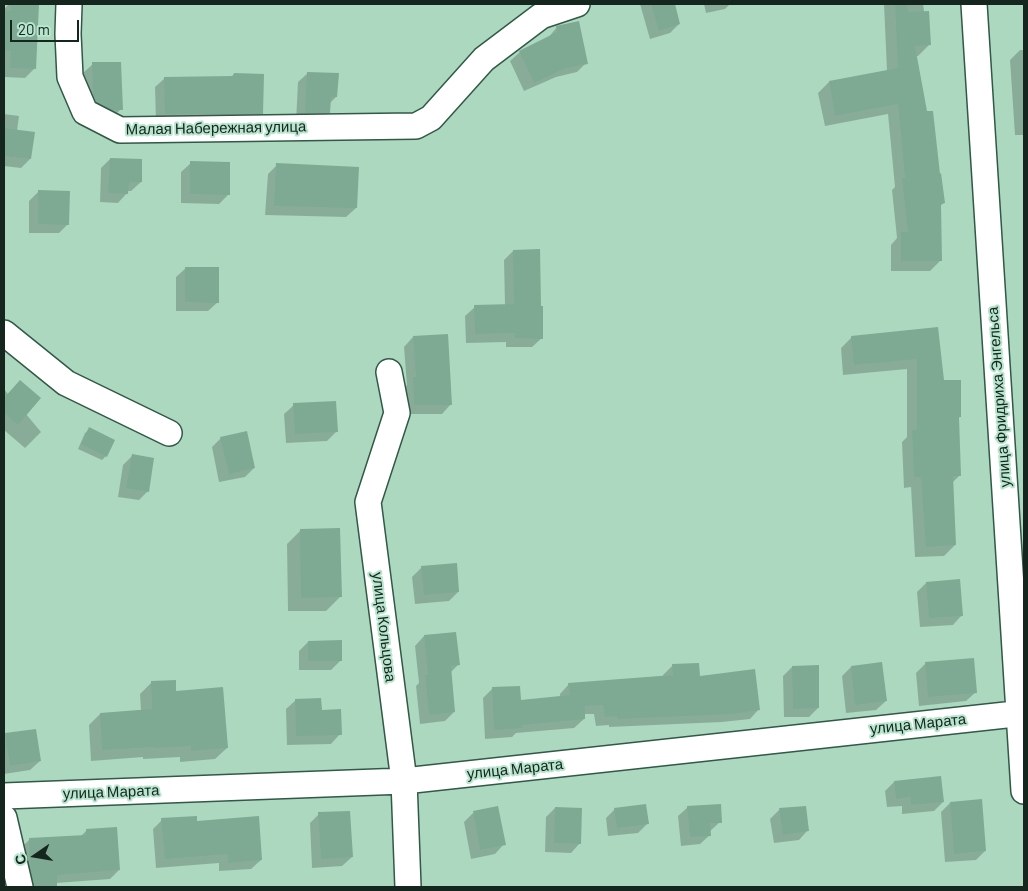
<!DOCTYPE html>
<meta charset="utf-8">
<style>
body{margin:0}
#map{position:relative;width:1028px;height:891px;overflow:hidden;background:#acd8c0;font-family:Barlow,sans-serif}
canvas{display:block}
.frame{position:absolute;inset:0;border:5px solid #15261e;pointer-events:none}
.north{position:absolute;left:10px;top:831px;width:50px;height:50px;-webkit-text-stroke:4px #b8e5cd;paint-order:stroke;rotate:257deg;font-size:14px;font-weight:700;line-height:20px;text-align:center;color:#15261e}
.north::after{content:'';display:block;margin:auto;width:18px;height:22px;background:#15261e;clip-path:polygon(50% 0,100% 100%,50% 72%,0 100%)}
.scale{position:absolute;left:10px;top:20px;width:69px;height:22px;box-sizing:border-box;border:2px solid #15261e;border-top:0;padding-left:6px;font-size:15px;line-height:18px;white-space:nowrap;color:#15261e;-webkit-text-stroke:4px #b8e5cd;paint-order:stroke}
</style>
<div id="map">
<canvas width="1028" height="891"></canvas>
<div class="frame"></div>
<div class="north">С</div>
<div class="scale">20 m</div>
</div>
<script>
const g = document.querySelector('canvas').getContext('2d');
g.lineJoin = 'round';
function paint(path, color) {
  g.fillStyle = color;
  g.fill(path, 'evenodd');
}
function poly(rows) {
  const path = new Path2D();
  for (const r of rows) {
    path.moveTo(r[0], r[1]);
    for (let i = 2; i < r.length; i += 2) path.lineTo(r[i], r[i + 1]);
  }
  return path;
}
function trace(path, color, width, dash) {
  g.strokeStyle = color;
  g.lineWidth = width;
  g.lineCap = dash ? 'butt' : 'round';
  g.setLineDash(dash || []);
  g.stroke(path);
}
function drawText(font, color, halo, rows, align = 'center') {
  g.font = font + ' Barlow,sans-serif';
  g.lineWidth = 4;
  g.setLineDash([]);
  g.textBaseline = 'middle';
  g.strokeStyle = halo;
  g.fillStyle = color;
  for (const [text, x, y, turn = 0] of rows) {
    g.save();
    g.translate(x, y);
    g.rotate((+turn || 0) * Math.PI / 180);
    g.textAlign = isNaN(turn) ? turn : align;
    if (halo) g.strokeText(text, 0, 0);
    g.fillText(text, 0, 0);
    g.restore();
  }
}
paint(poly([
 [9,4,37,4,35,68,25,78,4,77,4,9],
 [640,4,673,4,679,24,670,33,650,39],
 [704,4,730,4,725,9,706,13],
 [884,4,923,4,929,45,918,56,915,56,944,203,940,206,941,260,930,271,891,271,891,245,897,238,892,190,895,187,888,114,825,126,818,93,829,82,887,71],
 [557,27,586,63,577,72,556,77,524,91,510,61,520,52,548,38],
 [1020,50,1024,50,1024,135,1015,135,1010,60],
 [93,64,121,109,112,118,84,104,83,73],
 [308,73,336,97,329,104,329,112,319,122,296,122,298,82],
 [234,74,262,113,253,122,156,122,155,87,165,78,231,77],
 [4,114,19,116,17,131,30,159,21,168,4,166],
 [110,159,141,182,131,191,127,191,127,193,118,203,100,202,101,168],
 [191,163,228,195,219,204,181,203,181,172],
 [277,165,356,208,346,217,265,215,268,174],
 [39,191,68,224,59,233,29,233,29,201],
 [513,251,542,338,532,347,506,347,506,342,466,343,465,316,475,307,505,306,504,260],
 [186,268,218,302,208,311,176,311,176,277],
 [937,329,943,381,960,417,957,419,960,475,952,483,955,545,944,556,915,557,911,487,904,488,902,442,907,437,907,369,843,375,841,348,851,338],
 [413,337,451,404,442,414,405,414,405,387,407,385,404,347],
 [20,381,26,414,41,432,25,448,4,430,4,389,8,394],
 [294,405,336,432,327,441,286,443,284,414],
 [90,429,106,456,102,460,78,449,85,433],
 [221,438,254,468,245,477,219,482,212,447],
 [132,456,148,491,139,500,118,497,123,465],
 [301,530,340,597,326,611,288,611,287,544],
 [422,567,458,592,449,601,415,604,412,577],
 [926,583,962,615,953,625,920,627,917,592],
 [424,636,458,665,450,673,454,712,445,721,420,724,416,686,419,683,415,646],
 [308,642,341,660,331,670,299,670,299,651],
 [925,664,976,692,966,701,919,706,916,673],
 [673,665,759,709,750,719,722,722,609,727,609,725,596,726,594,714,584,714,584,719,574,728,516,733,512,737,485,739,483,698,492,689,520,701,560,698,560,694,569,684,663,677,663,675],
 [792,667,818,708,809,717,784,717,783,676],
 [851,667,886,701,876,710,846,713,842,676],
 [152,682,175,692,227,748,215,759,180,762,180,757,143,759,143,757,91,761,89,725,100,714,141,711,140,694],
 [296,700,320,711,340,734,331,744,287,745,286,709],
 [6,734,40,761,30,770,4,774,4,736],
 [894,782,943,802,934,811,902,814,902,806,887,807,885,791],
 [950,803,985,851,976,860,945,862,941,812],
 [688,807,720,822,709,832,710,835,700,844,681,846,678,816],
 [555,808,580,843,571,853,545,852,546,817],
 [615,809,647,824,638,833,608,836,606,818],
 [779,810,808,830,799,840,774,843,770,819],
 [473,813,504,844,495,854,471,859,464,822],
 [319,814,352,857,342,866,312,868,310,823],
 [162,820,196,822,261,860,251,869,219,871,219,863,156,868,153,829],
 [86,831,119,870,110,879,56,883,56,887,24,887,21,848,30,839,80,837]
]), '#0003');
paint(poly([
 [11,4,39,4,36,69,10,68,11,51,4,51,4,11,11,11],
 [651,4,675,4,680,24,659,31],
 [895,4,907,4,908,12,929,11,931,45,915,46,927,111,933,111,940,174,941,173,945,203,941,204,942,261,901,261,901,232,908,232,902,178,905,178,898,104,835,116,829,81,898,68],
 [579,21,588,64,566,68,534,83,519,51,557,32,556,26],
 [92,62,121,62,123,110,112,110,96,102,93,94],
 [307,72,339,73,337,97,331,97,330,113,305,113],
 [234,73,264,74,263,114,165,114,164,77,233,76],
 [4,128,35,132,31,159,4,156],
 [110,158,142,159,142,182,129,182,128,194,108,193],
 [190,161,230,162,230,195,190,194],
 [276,163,359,167,357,208,274,206],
 [38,190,70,191,69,225,38,224],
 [540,249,541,306,543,306,543,339,515,338,515,333,475,334,474,305,514,304,513,250],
 [185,267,219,267,219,303,185,302],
 [938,327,944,380,961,380,961,417,959,417,961,476,953,476,956,545,926,547,921,477,914,477,912,430,917,430,917,359,854,365,851,336],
 [448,334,452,405,414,405,413,377,416,377,413,336],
 [20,380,41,398,18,425,4,413,4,398],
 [336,401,338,432,295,434,293,403],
 [89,427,115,440,107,457,81,444],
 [247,431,255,468,229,474,220,437],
 [132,454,154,458,149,492,126,488],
 [340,528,342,597,301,598,300,529],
 [457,563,459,592,424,595,421,566],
 [960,579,963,616,929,618,926,582],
 [456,632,460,665,451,666,455,712,429,715,425,675,428,675,424,635],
 [342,640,342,661,308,661,308,641],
 [974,658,977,693,928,697,925,662],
 [882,662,887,701,855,705,851,666],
 [699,663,700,676,755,669,760,710,732,714,618,719,617,716,605,717,603,705,585,706,585,719,522,725,523,728,494,730,492,687,520,686,521,700,570,695,568,683,673,675,672,664],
 [819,665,819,708,793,709,792,666],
 [176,680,176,691,223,687,228,748,191,751,191,746,154,748,154,747,102,750,100,713,152,709,151,681],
 [321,698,322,710,341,709,342,735,296,736,295,699],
 [36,729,41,761,10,766,5,733],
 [941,776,944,802,911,805,911,797,896,799,894,781],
 [982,799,986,851,954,854,950,802],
 [646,804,649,824,617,828,614,808],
 [721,804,722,823,710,823,711,836,690,837,687,806],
 [498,806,506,845,480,850,473,811],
 [806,806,809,831,783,835,779,808],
 [555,807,582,808,581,844,554,843],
 [350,811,353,857,321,859,318,812],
 [197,816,197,821,259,816,262,860,228,863,228,854,165,859,161,818],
 [117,827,120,870,57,875,57,887,34,887,30,868,29,838,86,835,86,829]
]), '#7ea993');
const minor = poly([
 [69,4,68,34,70,77,85,112,120,130,416,126,431,118,484,59,541,16,577,4],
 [974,4,1024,791],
 [4,333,66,383,169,433],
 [389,372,397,413,368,502,404,781,408,887],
 [4,796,404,781,1024,713],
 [4,818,20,887]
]);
trace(minor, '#315946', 28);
trace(minor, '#fff', 25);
drawText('15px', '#15261e', '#b8e5cd', [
 ["Малая Набережная улица",216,128,-1],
 ["улица Фридриха Энгельса",999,397,-94],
 ["улица Кольцова",384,627,83],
 ["улица Марата",918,724,-6],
 ["улица Марата",515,769,-6],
 ["улица Марата",111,792,-2]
]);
</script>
